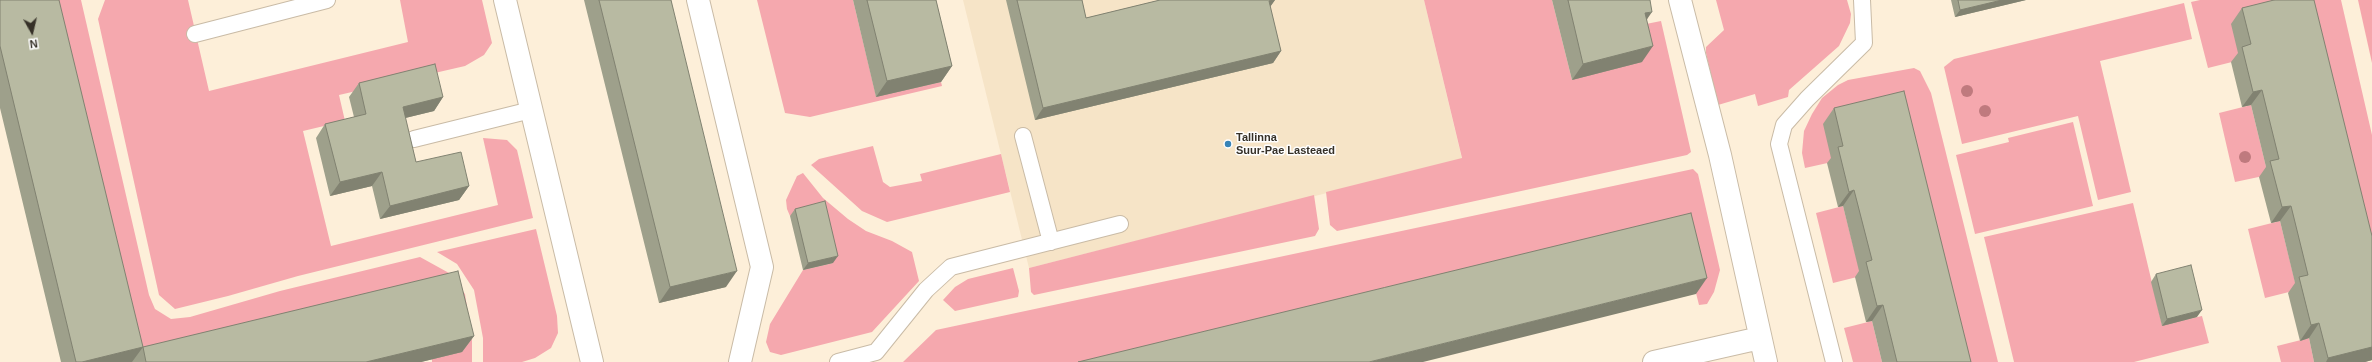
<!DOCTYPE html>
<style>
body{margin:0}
#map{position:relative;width:2372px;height:362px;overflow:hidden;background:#fdefd9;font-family:Arial,sans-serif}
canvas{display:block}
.north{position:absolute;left:12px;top:12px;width:40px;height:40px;-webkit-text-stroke:3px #fff;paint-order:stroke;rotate:172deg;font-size:11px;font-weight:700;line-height:16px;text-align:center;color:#363128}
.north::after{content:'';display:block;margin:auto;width:14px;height:18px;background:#363128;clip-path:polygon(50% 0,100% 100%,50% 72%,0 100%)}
</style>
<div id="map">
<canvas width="2372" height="362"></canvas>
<div class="north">N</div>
</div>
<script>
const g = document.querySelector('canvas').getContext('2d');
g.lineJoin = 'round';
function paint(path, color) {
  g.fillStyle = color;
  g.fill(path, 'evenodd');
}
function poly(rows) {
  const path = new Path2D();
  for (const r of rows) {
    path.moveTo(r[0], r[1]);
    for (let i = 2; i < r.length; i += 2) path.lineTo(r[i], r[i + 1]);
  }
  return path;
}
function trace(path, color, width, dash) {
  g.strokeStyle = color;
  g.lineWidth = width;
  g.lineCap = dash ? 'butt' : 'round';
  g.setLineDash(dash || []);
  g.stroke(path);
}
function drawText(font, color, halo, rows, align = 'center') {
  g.font = font + ' Arial,sans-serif';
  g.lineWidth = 3;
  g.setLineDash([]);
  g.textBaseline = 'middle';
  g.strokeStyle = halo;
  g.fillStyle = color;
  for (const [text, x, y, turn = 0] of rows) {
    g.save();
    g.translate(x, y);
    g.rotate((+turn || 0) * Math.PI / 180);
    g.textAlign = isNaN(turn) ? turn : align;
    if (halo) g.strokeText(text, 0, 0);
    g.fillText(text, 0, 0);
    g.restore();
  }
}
paint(poly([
 [963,0,1424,0,1462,159,1029,268]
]), '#f6e4c7');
paint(poly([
 [44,0,81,0,149,295,155,309,171,319,190,317,280,291,420,257,449,273,465,294,472,340,472,362,432,362,432,359,135,362],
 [105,0,188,0,209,91,408,42,400,0,482,0,492,43,484,55,465,66,339,95,345,121,303,131,331,246,498,205,483,138,507,140,517,150,533,218,298,276,228,296,175,309,159,295,98,19],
 [757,0,853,0,876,96,941,82,942,86,810,117,785,113],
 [1424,0,1552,0,1572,80,1641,25,1661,21,1691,152,1687,155,1337,231,1330,225,1326,192,1462,158],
 [1716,0,1847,0,1851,14,1850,23,1839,46,1789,90,1788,97,1758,106,1755,94,1718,105,1706,53,1706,47,1724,30],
 [2200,0,2341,0,2372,135,2372,296,2240,60,2208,68,2191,2],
 [2184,3,2192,39,2100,61,2131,192,2098,200,2078,116,1962,144,1944,67,1954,59],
 [1914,68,1920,71,1931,93,1998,362,1956,362,1832,162,1805,168,1802,153,1804,131,1812,114,1822,98,1838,85,1848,80],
 [2251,105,2268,175,2235,182,2219,113],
 [2073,122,2093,206,1975,234,1956,155,2009,142,2008,138],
 [873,146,883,182,890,187,922,181,920,174,1001,154,1010,192,887,222,862,211,811,165,819,159],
 [1693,169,1698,174,1720,270,1714,292,1707,304,1699,305,1680,229,1133,362,903,362,936,330],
 [803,173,823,198,848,219,866,231,892,241,912,252,919,281,872,332,781,355,770,352,766,342,770,324,803,270,833,263,820,208,790,216,787,209,786,200,797,176],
 [1314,195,1319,229,1315,236,1034,295,1031,292,1029,268],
 [2133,203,2162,325,2202,316,2209,343,2134,362,2014,362,1984,237],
 [1843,206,1861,276,1833,283,1816,213],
 [2280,221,2297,290,2265,298,2248,229],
 [536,229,557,316,558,333,551,348,535,358,522,362,483,362,483,338,474,290,457,264,437,252],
 [1013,268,1019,291,1018,297,955,311,943,300,955,287,968,279],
 [1872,321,1882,362,1853,362,1844,328],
 [2309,338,2314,362,2281,362,2277,346]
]), '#f5a8ae');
paint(poly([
 [2358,0,2372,0,2372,63]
]), '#f5a6ac');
const lane = poly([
 [195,34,327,0],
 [1023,136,1051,242],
 [414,139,531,110],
 [838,362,876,352,926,290,951,267,1120,224],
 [1834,362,1779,144,1784,125,1807,99,1864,43,1862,0]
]);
const street = poly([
 [505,0,592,362],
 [698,0,762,267,740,362],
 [1680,0,1720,155,1766,362],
 [1654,362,1760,338]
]);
trace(lane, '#c9bba6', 18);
trace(street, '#c9bba6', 24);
trace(lane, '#fff', 16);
trace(street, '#fff', 22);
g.fillStyle = '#bf7a7e';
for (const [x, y] of [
 [1967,91],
 [1985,111],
 [2245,157]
]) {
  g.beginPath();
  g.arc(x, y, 6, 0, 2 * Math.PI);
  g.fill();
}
paint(poly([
 [0,0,143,347,474,336,462,352,421,362,61,362,0,108],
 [584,0,671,0,726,287,659,303],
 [853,0,936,0,952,66,941,82,876,97],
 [1006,0,1082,0,1086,18,1160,0,1275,0,1270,7,1281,51,1273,63,1035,120],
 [1552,0,1650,0,1647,20,1642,62,1572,80],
 [1951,0,2026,0,1955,17],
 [2242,8,2372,236,2372,360,2365,362,2314,362,2309,338,2300,341,2288,293,2295,283,2280,221,2271,223,2259,177,2266,167,2251,105,2242,107,2231,62,2238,53,2231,24],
 [359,83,443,97,434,111,405,118,416,162,469,186,459,200,380,219,372,186,330,196,316,138,325,124,354,117,349,97],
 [1834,108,1971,362,1882,362,1872,321,1866,322,1855,277,1859,271,1843,206,1838,207,1827,163,1831,158,1823,124],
 [795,209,833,263,803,270,790,216],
 [2156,274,2197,317,2162,326,2151,282]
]), '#9ea08b');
paint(poly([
 [1274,0,1275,0,1267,11,1269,1],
 [2002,0,2026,0,1955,17,1960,10],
 [1652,12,1641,28,1645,13],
 [1653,46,1642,62,1572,80,1583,64],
 [1281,51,1273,63,1035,120,1043,108],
 [952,66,941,82,876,97,887,81],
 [2262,90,2251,105,2242,107,2253,92],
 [443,97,434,111,393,121,403,107],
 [382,172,372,186,330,196,340,182],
 [469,186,459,200,380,219,390,206],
 [1854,190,1843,206,1838,207,1849,192],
 [2291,206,2280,221,2271,223,2282,207],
 [838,256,833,263,803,270,808,263],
 [737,271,726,287,659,303,670,287],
 [1707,278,1696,294,1423,362,1369,362],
 [1883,305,1872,321,1866,322,1877,306],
 [2202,310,2197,317,2162,326,2167,319],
 [2319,323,2309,338,2300,341,2311,325],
 [474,336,462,352,421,362,366,362],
 [143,347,132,362,82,362],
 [2372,347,2372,360,2365,362,2326,362,2328,358]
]), '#818271');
const building = poly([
 [0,0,59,0,143,347,82,362,76,362,0,46,0,0],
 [599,0,671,0,737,271,670,287,599,0],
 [867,0,936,0,952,66,887,81,867,0],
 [1017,0,1082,0,1086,18,1160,0,1274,0,1269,1,1281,51,1043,108,1017,0],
 [1568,0,1650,0,1652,12,1645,13,1653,46,1583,64,1568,0],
 [1958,0,2002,0,1960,10,1958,0],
 [2274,0,2314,0,2372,236,2372,347,2328,358,2319,323,2311,325,2299,277,2308,275,2291,206,2282,207,2270,161,2279,159,2262,90,2253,92,2242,47,2251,44,2242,8,2274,0],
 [435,64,443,97,403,107,416,162,461,152,469,186,390,206,382,172,340,182,325,124,366,114,359,83,435,64],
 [1904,91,1971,362,1897,362,1883,305,1877,306,1866,262,1872,260,1854,190,1849,192,1838,147,1843,146,1834,108,1904,91],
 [825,201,838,256,808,263,795,209,825,201],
 [1691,213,1707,278,1369,362,1078,362,1691,213],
 [2191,265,2202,310,2167,319,2156,274,2191,265],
 [458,271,474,336,366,362,146,362,143,347,458,271]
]);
paint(building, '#b8baa2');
trace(building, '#818271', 1);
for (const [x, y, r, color] of [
 [1228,144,4,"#3884b7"]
]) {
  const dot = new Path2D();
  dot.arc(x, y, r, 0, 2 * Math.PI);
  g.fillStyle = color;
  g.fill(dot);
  trace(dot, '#fff', 1.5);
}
drawText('bold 11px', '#363128', '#fff', [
 ["Tallinna",1236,138],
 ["Suur-Pae Lasteaed",1236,151]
], 'left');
</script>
